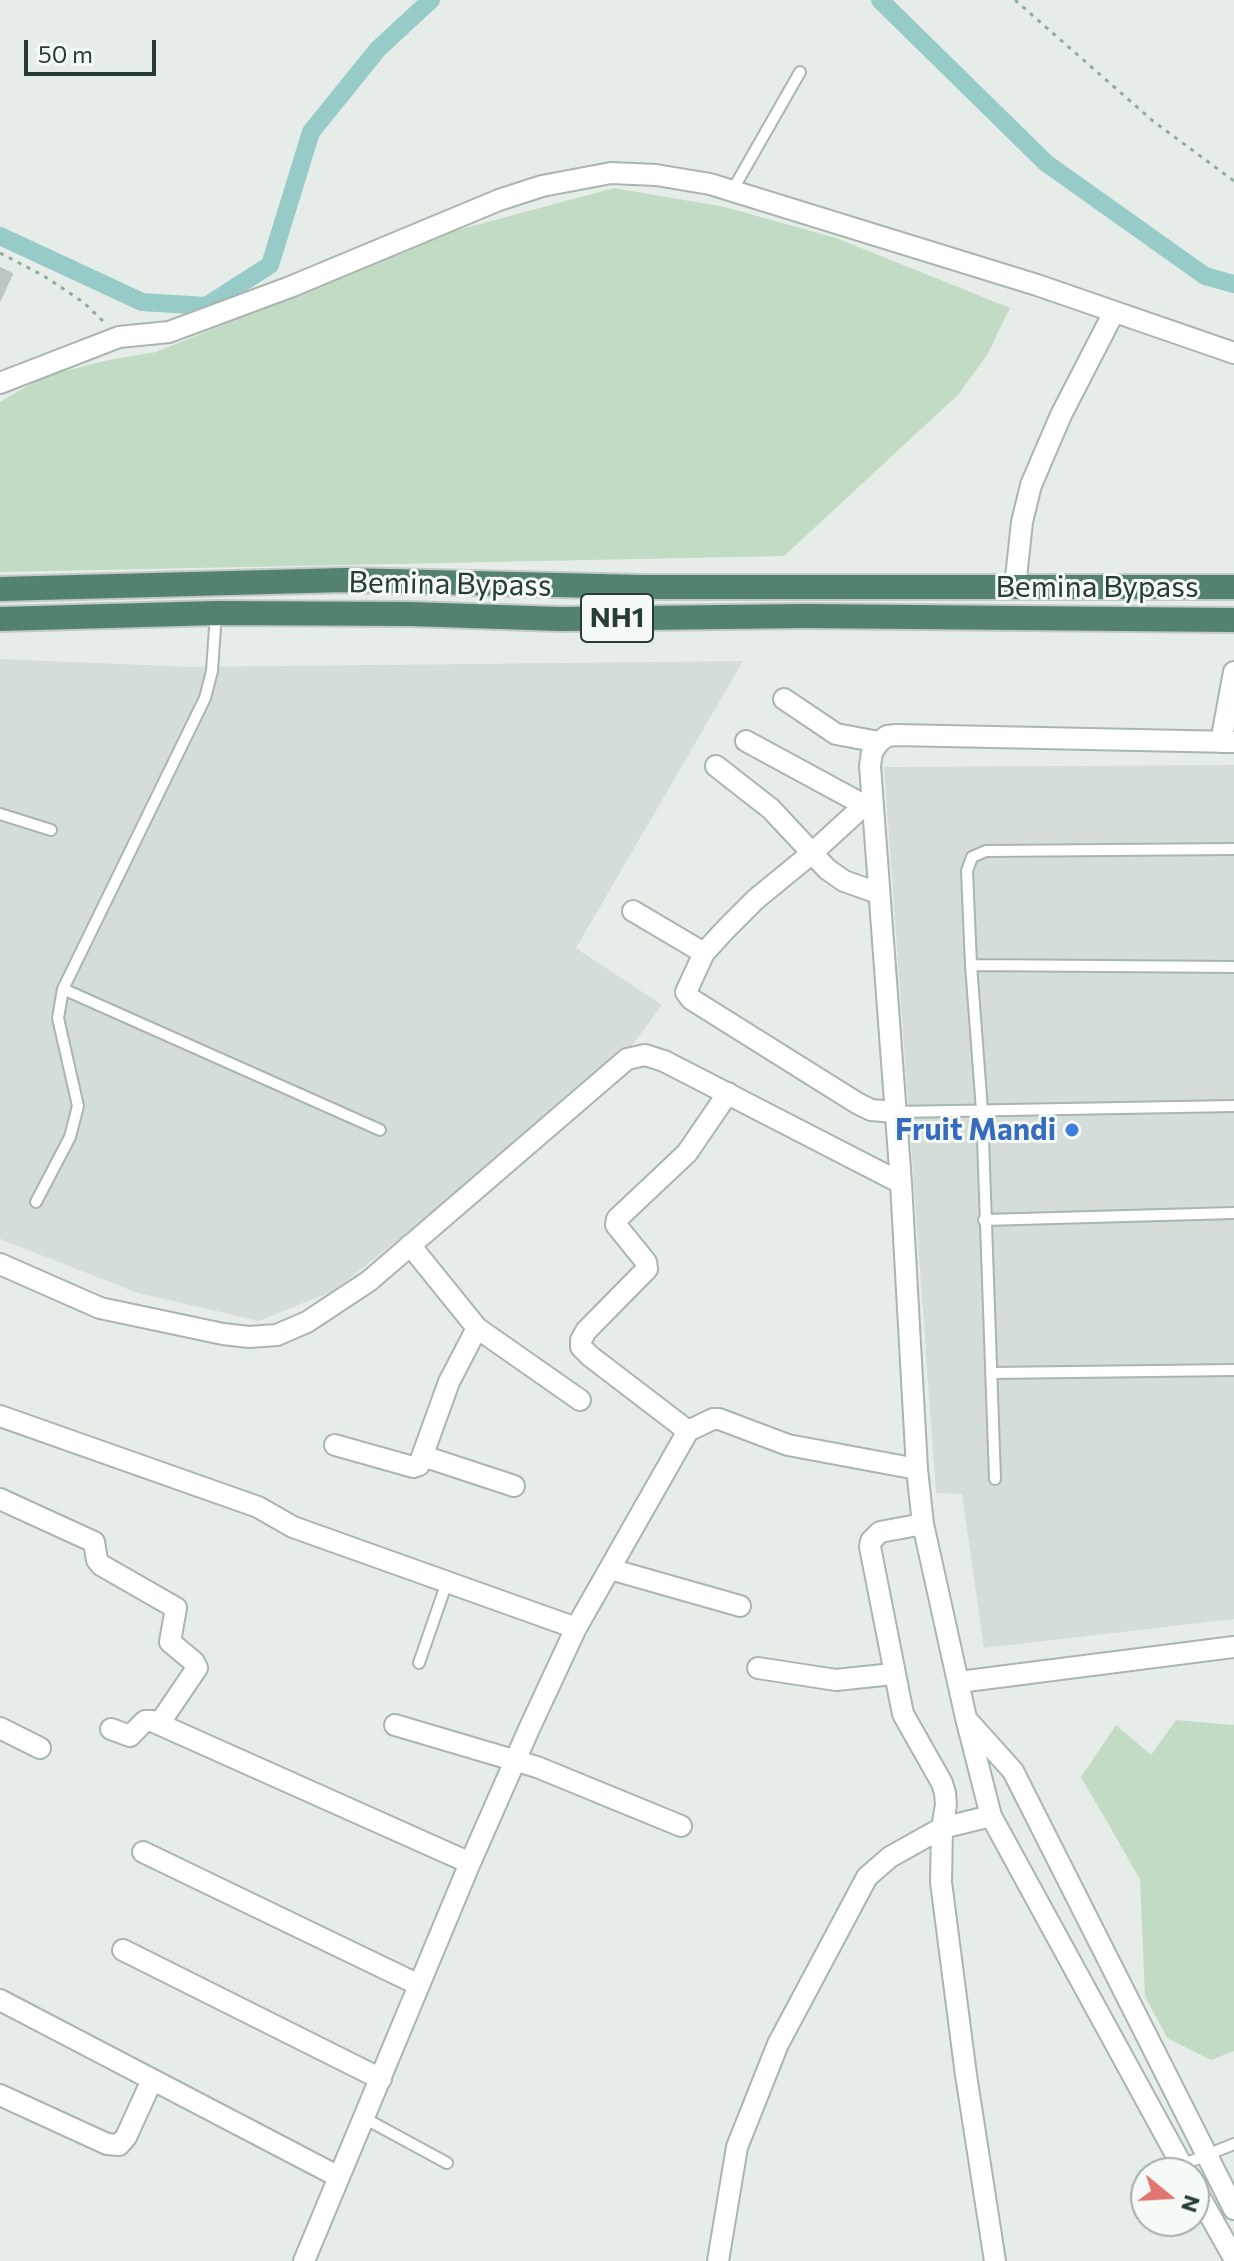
<!DOCTYPE html>
<style>
body{margin:0}
#map{position:relative;width:1234px;height:2261px;overflow:hidden;background:#e6ede9;font-family:Commissioner,sans-serif}
canvas{display:block}
.north{position:absolute;left:1130px;top:2157px;width:80px;height:80px;box-sizing:border-box;background:#f6faf7;border:2px solid #a3aea9;border-radius:50%;rotate:108deg;font-size:22px;font-weight:700;line-height:32px;text-align:center;color:#273d33}
.north::after{content:'';display:block;margin:auto;width:28px;height:36px;background:#e17570;clip-path:polygon(50% 0,100% 100%,50% 72%,0 100%)}
.scale{position:absolute;left:24px;top:40px;width:132px;height:36px;box-sizing:border-box;border:4px solid #273d33;border-top:0;padding-left:10px;font-size:24px;line-height:28px;white-space:nowrap;color:#273d33;-webkit-text-stroke:6px #f6faf7;paint-order:stroke}
</style>
<div id="map">
<canvas width="1234" height="2261"></canvas>
<div class="north">N</div>
<div class="scale">50 m</div>
</div>
<script>
const g = document.querySelector('canvas').getContext('2d');
g.lineJoin = 'round';
function paint(path, color) {
  g.fillStyle = color;
  g.fill(path, 'evenodd');
}
function poly(rows) {
  const path = new Path2D();
  for (const r of rows) {
    path.moveTo(r[0], r[1]);
    for (let i = 2; i < r.length; i += 2) path.lineTo(r[i], r[i + 1]);
  }
  return path;
}
function trace(path, color, width, dash) {
  g.strokeStyle = color;
  g.lineWidth = width;
  g.lineCap = dash ? 'butt' : 'round';
  g.setLineDash(dash || []);
  g.stroke(path);
}
function drawText(font, color, halo, rows, align = 'center') {
  g.font = font + ' Commissioner,sans-serif';
  g.lineWidth = 6;
  g.setLineDash([]);
  g.textBaseline = 'middle';
  g.strokeStyle = halo;
  g.fillStyle = color;
  for (const [text, x, y, turn = 0] of rows) {
    g.save();
    g.translate(x, y);
    g.rotate((+turn || 0) * Math.PI / 180);
    g.textAlign = isNaN(turn) ? turn : align;
    if (halo) g.strokeText(text, 0, 0);
    g.fillText(text, 0, 0);
    g.restore();
  }
}
paint(poly([
 [0,659,192,667,743,661,576,948,662,1005,613,1071,333,1291,259,1321,138,1293,0,1239],
 [1234,765,1234,1619,984,1648,962,1494,936,1493,884,767]
]), '#d4ddd7');
paint(poly([
 [614,188,725,207,836,238,1010,308,987,355,958,395,784,556,0,572,0,402,45,376,109,360,156,352,454,231],
 [1176,1720,1234,1725,1234,2051,1211,2060,1167,2038,1145,1996,1140,1879,1081,1777,1116,1725,1151,1755]
]), '#c2dbc4');
trace(poly([
 [880,0,1046,163,1205,276,1234,284],
 [0,236,142,302,206,306,270,265,311,132,378,49,431,0]
]), '#96cbc8', 18);
const building = poly([
 [0,268,12,274,0,300,0,268]
]);
paint(building, '#bcc8c1');
trace(building, '#b9c6be', 2);
const service = poly([
 [732,191,800,72],
 [0,814,51,830],
 [971,965,1234,967],
 [63,989,380,1130],
 [895,1112,1234,1106],
 [36,1202,70,1137,78,1106,58,1018,63,989,205,698,212,671,216,613],
 [984,1220,1234,1213],
 [991,1373,1234,1370],
 [995,1479,982,1110,971,965,967,871,972,857,986,851,1234,849],
 [419,1663,447,1582],
 [364,2118,447,2163],
 [1182,2165,1234,2144]
]);
const minor = poly([
 [0,383,119,337,169,332,290,287,499,200,542,186,611,173,656,175,710,184,1037,285,1234,353],
 [1015,587,1022,522,1031,485,1061,415,1114,312],
 [784,699,836,734,879,742],
 [746,741,864,805],
 [1221,742,1234,672],
 [716,766,771,809,827,869,844,881,878,893],
 [871,799,811,854,756,899,725,930,704,953,686,992,691,999,857,1103,871,1110,895,1112],
 [633,911,704,953],
 [410,1245,477,1328,580,1400],
 [0,1264,100,1308,223,1334,249,1337,277,1335,307,1322,369,1281,627,1059,645,1055,664,1061,901,1183],
 [0,1416,258,1507,293,1527,576,1628],
 [688,1431,590,1356,581,1347,581,1340,586,1331,647,1269,646,1262,616,1225,617,1219,687,1153,728,1093],
 [335,1445,413,1467,419,1465,449,1382,477,1328],
 [423,1456,514,1486],
 [0,1499,94,1542,97,1560,101,1565,176,1608,170,1642,194,1662,197,1668,159,1724],
 [923,1524,880,1532,871,1541,870,1547,903,1714,942,1783,945,1793,946,1805,942,1828,941,1882,966,2075,995,2261],
 [610,1569,740,1606],
 [758,1668,836,1680,893,1674],
 [959,1682,1234,1647],
 [968,1721,1013,1771,1234,2209],
 [395,1725,537,1767,681,1826],
 [0,1728,40,1748],
 [111,1729,130,1736,145,1721,152,1721,470,1863],
 [143,1852,419,1985],
 [123,1950,381,2079],
 [0,2000,339,2177],
 [0,2095,107,2144,119,2145,126,2137,152,2080],
 [1186,2173,991,1816,966,1718,923,1524,917,1469,901,1183,870,766,872,752,879,742,887,736,896,735,1234,742],
 [1194,2187,1234,2258],
 [304,2261,470,1863,529,1729,576,1628,688,1431,713,1419,719,1419,788,1445,917,1469],
 [718,2261,737,2147,778,2044,867,1877,890,1857,942,1828,991,1816]
]);
const trunk = poly([
 [0,589,345,580,642,587,1234,587],
 [0,619,216,613,410,614,561,619,805,616,1234,620]
]);
trace(service, '#a9b5af', 14);
trace(minor, '#a9b5af', 24);
trace(trunk, '#c3c9c6', 28);
trace(poly([
 [1015,0,1153,121,1234,181],
 [0,253,44,276,83,302,105,323]
]), '#8bad9b', 3, [4, 6]);
trace(service, '#fff', 10);
trace(minor, '#fff', 20);
trace(trunk, '#53826e', 24);
for (const [x, y, r, color] of [
 [1072,1130,8,"#3f7fe0"]
]) {
  const dot = new Path2D();
  dot.arc(x, y, r, 0, 2 * Math.PI);
  g.fillStyle = color;
  g.fill(dot);
  trace(dot, '#f6faf7', 3);
}
for (const [x, y, w] of [
 [617,618,72]
]) {
  const box = new Path2D();
  box.roundRect(x - w / 2, y - 24, w, 48, 6);
  g.fillStyle = '#f6faf7';
  g.fill(box);
  trace(box, '#273d33', 2);
}
drawText('bold 28px', '#273d33', null, [
 ["NH1",617,618]
]);
drawText('30px', '#273d33', '#f6faf7', [
 ["Bemina Bypass",450,584,1],
 ["Bemina Bypass",1097,587]
]);
drawText('bold 30px', '#366cbe', '#f6faf7', [
 ["Fruit Mandi",1056,1130]
], 'right');
</script>
